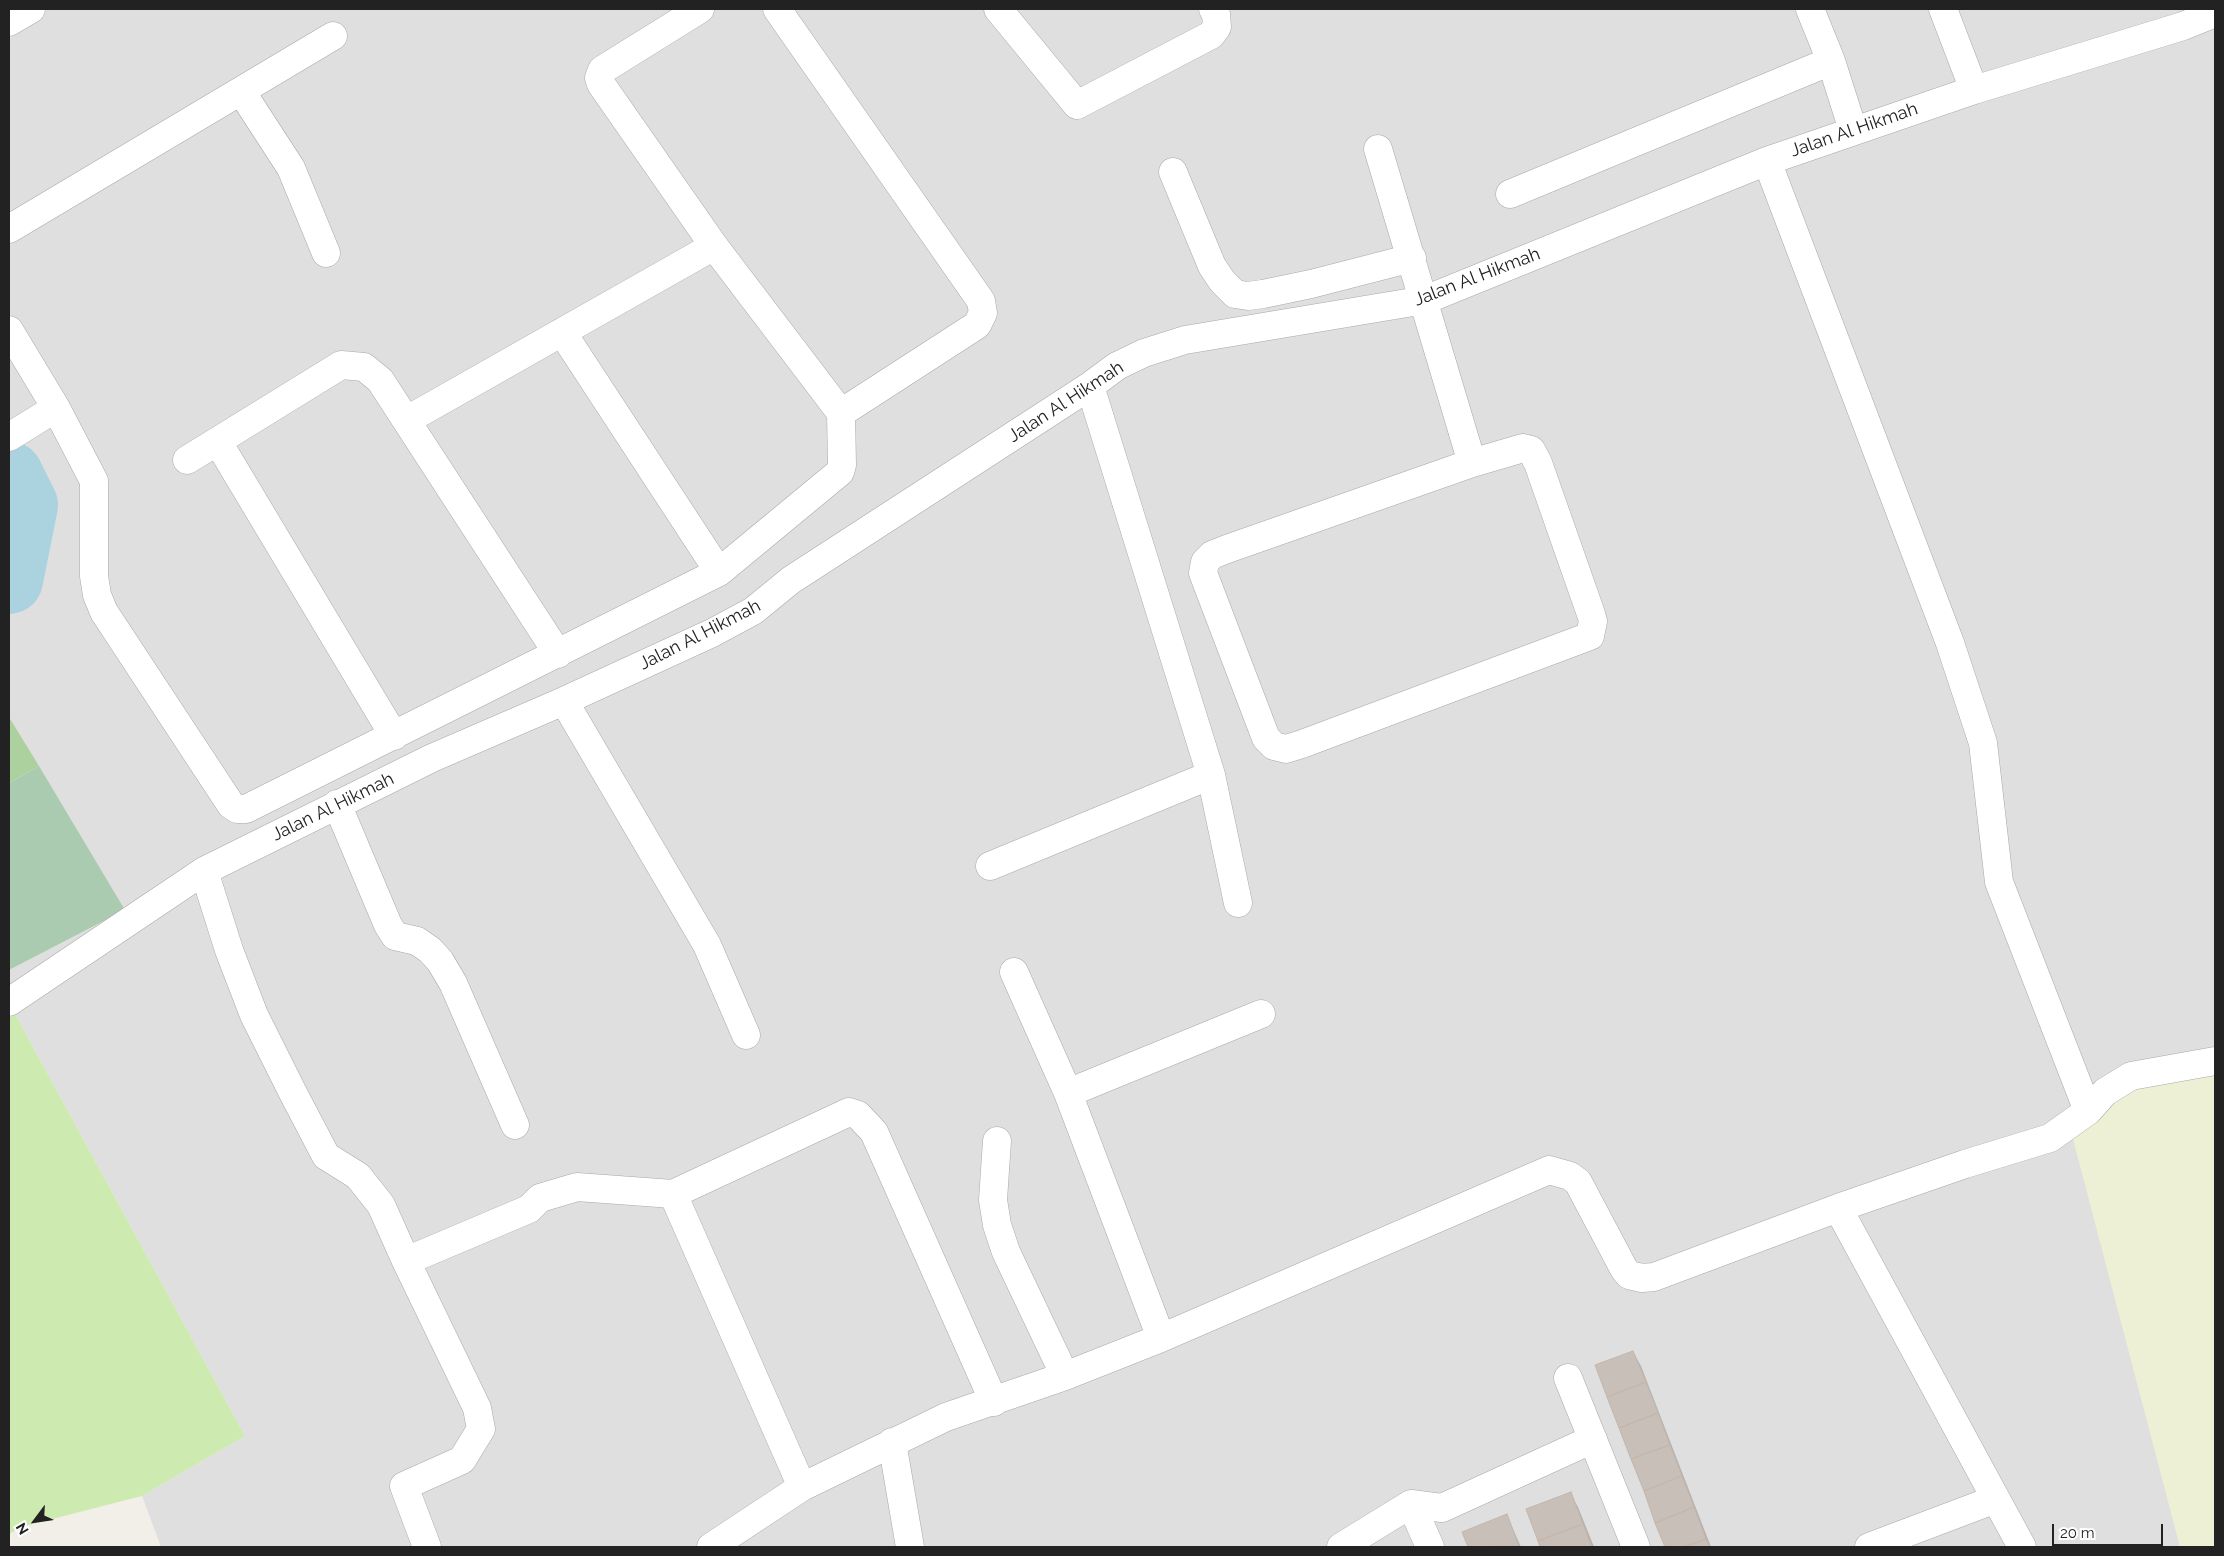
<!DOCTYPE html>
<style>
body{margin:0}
#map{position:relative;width:2224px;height:1556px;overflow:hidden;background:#f2efe9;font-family:Raleway,sans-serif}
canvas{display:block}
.frame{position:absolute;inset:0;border:10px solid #222;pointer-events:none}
.north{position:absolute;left:10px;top:1496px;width:50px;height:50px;-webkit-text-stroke:4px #fff;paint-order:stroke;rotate:239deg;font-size:14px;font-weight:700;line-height:20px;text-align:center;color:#222}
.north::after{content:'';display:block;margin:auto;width:18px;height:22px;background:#222;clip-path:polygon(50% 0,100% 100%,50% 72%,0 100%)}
.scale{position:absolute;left:2052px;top:1524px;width:111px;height:22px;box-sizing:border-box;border:2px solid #222;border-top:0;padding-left:6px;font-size:15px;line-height:18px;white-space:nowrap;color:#222;-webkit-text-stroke:4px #fff;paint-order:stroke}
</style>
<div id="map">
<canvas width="2224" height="1556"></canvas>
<div class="frame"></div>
<div class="north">N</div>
<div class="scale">20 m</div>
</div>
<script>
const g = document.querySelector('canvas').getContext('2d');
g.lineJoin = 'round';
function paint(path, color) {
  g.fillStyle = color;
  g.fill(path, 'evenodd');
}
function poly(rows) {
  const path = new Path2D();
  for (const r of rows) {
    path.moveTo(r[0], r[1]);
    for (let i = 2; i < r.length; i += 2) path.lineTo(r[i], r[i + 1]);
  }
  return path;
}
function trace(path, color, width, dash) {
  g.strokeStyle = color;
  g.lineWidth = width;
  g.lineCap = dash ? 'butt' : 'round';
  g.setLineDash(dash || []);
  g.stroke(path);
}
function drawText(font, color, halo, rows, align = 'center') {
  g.font = font + ' Raleway,sans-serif';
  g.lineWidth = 4.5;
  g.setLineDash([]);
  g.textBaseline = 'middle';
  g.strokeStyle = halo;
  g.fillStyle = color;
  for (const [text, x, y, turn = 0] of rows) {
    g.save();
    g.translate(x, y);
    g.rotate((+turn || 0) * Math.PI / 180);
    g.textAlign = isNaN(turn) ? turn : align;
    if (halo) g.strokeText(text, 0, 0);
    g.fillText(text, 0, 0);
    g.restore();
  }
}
paint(poly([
 [9,9,2215,9,2215,1547,161,1547,142,1496,245,1436,9,1003,9,970,125,910,9,717]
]), '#e0dfdf');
paint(poly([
 [2215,1056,2215,1547,2180,1547,2068,1120,2096,1089]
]), '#eef0d5');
paint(poly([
 [9,1003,245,1436,142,1496,25,1526,9,1534]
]), '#cdebb0');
paint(poly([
 [9,429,40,484,28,587,9,603],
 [9,717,39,766,9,783]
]), '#add19e');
paint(poly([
 [39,766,125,910,9,970,9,783]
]), '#aacbaf');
paint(poly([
 [1633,1352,1641,1366,1711,1547,1667,1547,1596,1366],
 [1570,1494,1578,1507,1594,1547,1542,1547,1527,1510],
 [1507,1516,1521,1547,1470,1547,1464,1533]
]), '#0003');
trace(poly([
 [9,475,24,505,9,580]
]), '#aad3df', 68);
const building = poly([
 [1633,1351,1646,1382,1607,1397,1595,1365,1633,1351],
 [1646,1382,1658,1413,1619,1428,1607,1397,1646,1382],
 [1658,1413,1670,1445,1631,1459,1619,1428,1658,1413],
 [1670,1445,1682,1476,1644,1491,1631,1459,1670,1445],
 [1682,1476,1694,1507,1655,1523,1644,1491,1682,1476],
 [1571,1492,1583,1524,1538,1541,1526,1509,1571,1492],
 [1694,1507,1706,1539,1684,1547,1665,1547,1655,1523,1694,1507],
 [1507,1514,1519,1546,1468,1547,1462,1532,1507,1514],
 [1583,1524,1592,1547,1540,1547,1538,1541,1583,1524],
 [1706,1539,1710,1547,1684,1547,1706,1539]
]);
paint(building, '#c7bfb8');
trace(building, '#c4b6ab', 1);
const minor = poly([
 [777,9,981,301,983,313,977,325,841,413],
 [998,9,1077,105,1211,35,1217,27,1216,14,1213,9],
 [1810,9,1831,61],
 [1943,9,1974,90],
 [9,22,31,9],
 [241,91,291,168,326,253],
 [1378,149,1472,463],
 [1767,161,1950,643,1983,743,1999,882,2088,1111],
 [1173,172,1212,266,1222,281,1235,294,1248,296,1263,294,1311,284,1412,258],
 [1510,194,1831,61,1853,130],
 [9,229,333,36],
 [9,330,56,408,94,481,94,576,97,595,104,612,231,805,237,809,246,809,719,572,840,472,842,465,841,413,714,246,601,84,599,78,602,70,700,9],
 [562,332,719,572],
 [1090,386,1211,775,1238,903],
 [407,420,714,246],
 [9,437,56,408],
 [218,442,394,736],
 [1523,448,1531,450,1538,463,1591,614,1593,621,1590,636,1302,744,1286,749,1274,746,1266,738,1203,573,1205,562,1212,555,1227,549,1472,463,1523,448],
 [187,460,341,365,364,367,380,380,558,654],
 [564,701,707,945,746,1035],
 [337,804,388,925,395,936,417,941,430,950,440,961,453,983,515,1125],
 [990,866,1211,775],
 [204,871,229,950,254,1015,293,1093,326,1156,358,1176,381,1205,406,1261],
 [1014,972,1068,1093,1161,1338],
 [9,1002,204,871,432,758,564,701,712,633,753,611,791,580,1090,386,1117,366,1144,353,1185,340,1425,300,1767,161,1974,90,2183,26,2215,13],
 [1068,1093,1261,1014],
 [997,1141,993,1200,997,1225,1006,1252,1065,1376],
 [673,1194,802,1487],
 [1838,1208,2022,1547],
 [1568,1378,1636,1547],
 [892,1442,910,1547],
 [1411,1504,1430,1547],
 [427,1547,404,1486,462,1460,481,1429,477,1408,406,1261,529,1209,540,1198,577,1187,673,1194,849,1112,858,1115,874,1132,994,1402],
 [711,1547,802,1487,946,1417,1065,1376,1161,1338,1549,1170,1570,1176,1578,1182,1624,1269,1629,1275,1642,1278,1654,1277,1838,1208,1965,1164,2050,1138,2088,1111,2105,1092,2131,1076,2215,1061],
 [1341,1547,1411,1504,1442,1508,1593,1439],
 [1869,1547,1996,1499]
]);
trace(minor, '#a9a9a9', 29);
trace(minor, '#fff', 28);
drawText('18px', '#222', '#fff', [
 ["Jalan Al Hikmah",1854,130,-19],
 ["Jalan Al Hikmah",1477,277,-21],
 ["Jalan Al Hikmah",1066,402,-33],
 ["Jalan Al Hikmah",700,635,-27],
 ["Jalan Al Hikmah",333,807,-26]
]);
</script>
